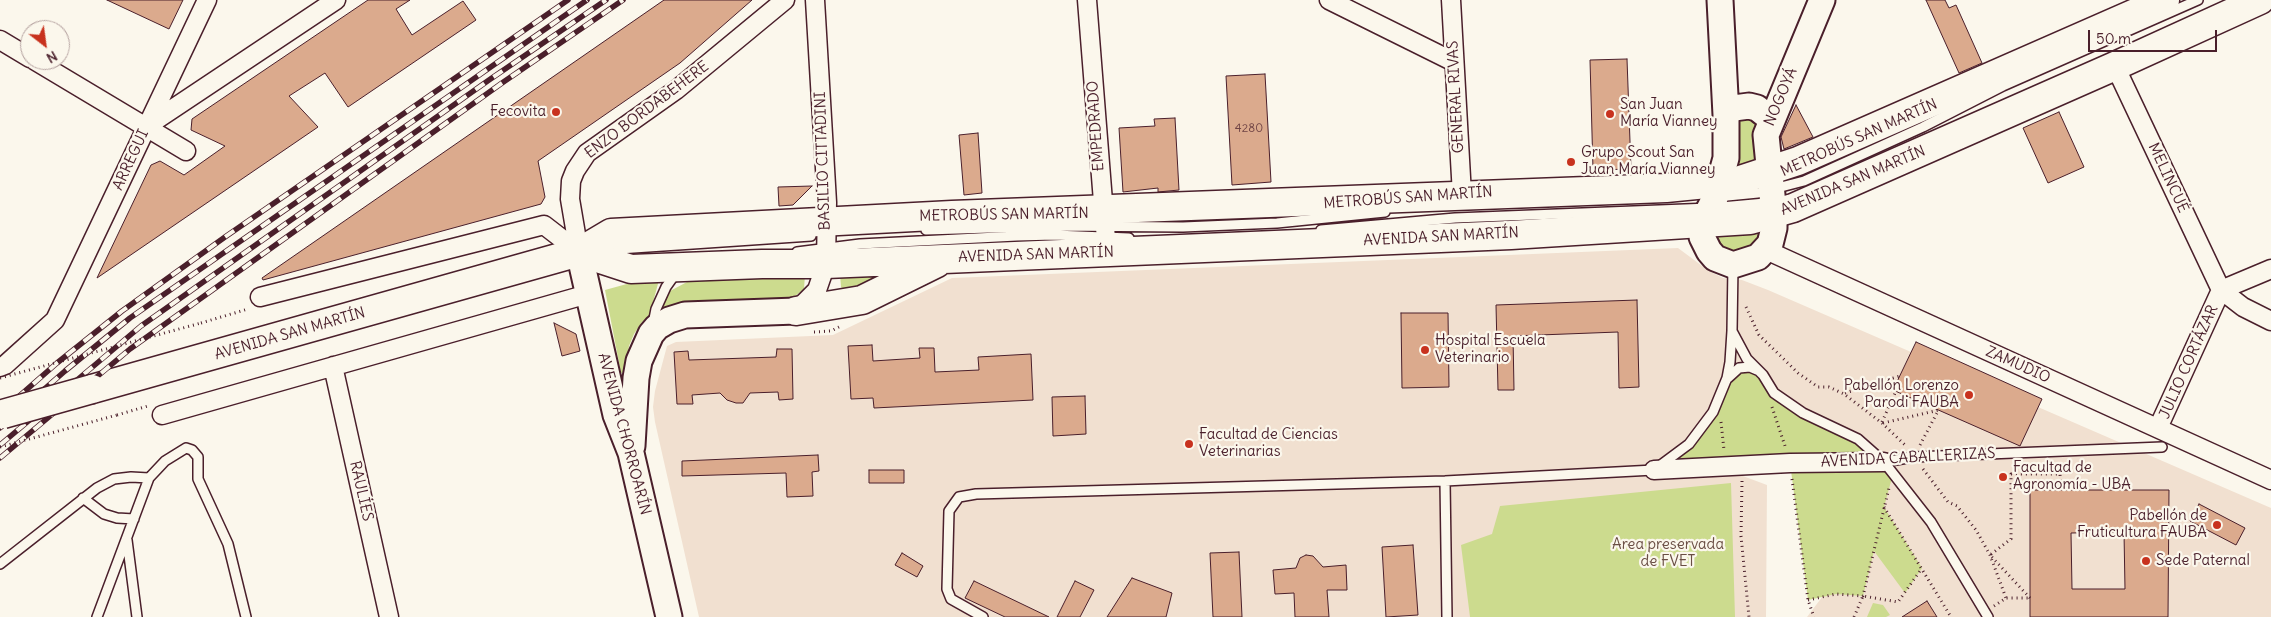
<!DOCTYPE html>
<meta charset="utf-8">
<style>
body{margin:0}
#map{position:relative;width:2271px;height:617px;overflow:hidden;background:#fbf7ec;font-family:Delius,sans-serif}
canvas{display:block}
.north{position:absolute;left:20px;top:20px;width:50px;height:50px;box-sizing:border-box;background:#fbf7ec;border:1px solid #b4a19f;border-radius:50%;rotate:150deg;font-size:14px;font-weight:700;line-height:20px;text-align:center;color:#4a1f2b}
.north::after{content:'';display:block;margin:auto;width:18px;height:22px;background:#c8321e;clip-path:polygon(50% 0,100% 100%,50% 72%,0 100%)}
.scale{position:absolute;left:2088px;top:30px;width:129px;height:22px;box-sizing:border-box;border:2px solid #4a1f2b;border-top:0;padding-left:6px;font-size:15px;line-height:18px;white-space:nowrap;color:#4a1f2b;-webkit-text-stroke:4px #fbf7ec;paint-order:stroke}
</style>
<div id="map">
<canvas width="2271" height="617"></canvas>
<div class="north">N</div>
<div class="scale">50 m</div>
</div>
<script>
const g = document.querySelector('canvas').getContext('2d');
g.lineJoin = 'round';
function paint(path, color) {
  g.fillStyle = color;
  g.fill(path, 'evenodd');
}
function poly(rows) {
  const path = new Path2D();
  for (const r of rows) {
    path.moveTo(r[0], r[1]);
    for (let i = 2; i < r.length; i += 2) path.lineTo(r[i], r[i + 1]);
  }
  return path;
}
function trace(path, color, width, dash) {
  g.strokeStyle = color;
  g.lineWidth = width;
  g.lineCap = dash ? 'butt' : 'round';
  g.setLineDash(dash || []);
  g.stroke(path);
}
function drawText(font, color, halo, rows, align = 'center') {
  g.font = font + ' Delius,sans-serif';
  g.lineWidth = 4.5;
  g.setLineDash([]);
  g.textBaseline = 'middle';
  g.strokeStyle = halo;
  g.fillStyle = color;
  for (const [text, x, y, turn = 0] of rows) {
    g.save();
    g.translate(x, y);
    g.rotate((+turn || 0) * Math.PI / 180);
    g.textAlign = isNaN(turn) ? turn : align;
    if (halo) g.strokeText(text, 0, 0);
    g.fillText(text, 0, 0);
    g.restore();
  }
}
paint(poly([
 [1678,248,1709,271,1723,278,1742,280,1768,290,2271,508,2271,617,1807,617,1881,519,1733,401,1727,342,1716,466,1767,485,1766,617,699,617,655,422,653,407,655,391,667,346,676,342,833,335,952,278]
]), '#f1e0d0');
paint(poly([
 [1739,114,1758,118,1757,162,1735,167],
 [1765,222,1759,244,1738,255,1720,247,1714,236],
 [901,272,845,292,841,287,840,274],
 [805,275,804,289,790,300,785,301,669,305,660,311,659,308,670,291,687,282],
 [659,280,649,317,642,322,634,334,629,346,626,371,621,373,605,290,634,282],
 [1750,367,1774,393,1858,439,1893,474,1884,507,1922,568,1905,593,1874,551,1863,596,1836,594,1808,600,1790,463,1654,470,1703,427,1727,378],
 [1731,483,1735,617,1470,617,1461,545,1492,534,1500,506],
 [1873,603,1883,605,1890,615,1886,617,1867,617]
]), '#ccdb8e');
const building = poly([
 [107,0,183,0,169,29,107,0],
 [368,0,410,0,396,9,412,35,463,1,476,20,348,107,325,73,289,96,318,127,97,278,151,165,160,161,184,175,225,146,191,130,192,119,368,0],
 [664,0,752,0,680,63,538,161,545,197,541,204,263,280,262,278,664,0],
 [1926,0,1945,0,1949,8,1956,5,1982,63,1959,73,1926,0],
 [1627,59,1631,169,1593,170,1590,60,1627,59],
 [1265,74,1271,182,1232,185,1226,76,1265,74],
 [1796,105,1813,137,1784,149,1781,137,1796,105],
 [2059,112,2084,167,2048,183,2023,128,2059,112],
 [1175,118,1179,190,1158,192,1158,188,1123,192,1119,128,1155,126,1154,119,1175,118],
 [978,133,982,193,964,195,959,135,978,133],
 [812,186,793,205,779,206,778,187,812,186],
 [1637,300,1639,387,1619,388,1618,332,1513,336,1514,390,1498,390,1496,305,1637,300],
 [1401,313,1448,313,1449,387,1402,388,1401,313],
 [554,323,576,334,580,351,562,356,554,323],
 [1916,342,2042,399,2020,446,1893,390,1916,342],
 [872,345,873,361,920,358,919,348,934,348,935,372,979,370,978,357,1031,354,1033,400,874,408,873,398,851,399,848,346,872,345],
 [777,349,792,349,793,399,779,400,778,392,750,393,743,403,736,403,727,400,720,393,692,395,693,404,677,404,674,352,688,351,689,360,776,357,777,349],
 [1085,396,1086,434,1053,436,1052,397,1085,396],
 [818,455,819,471,812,472,813,496,787,497,786,473,682,476,682,461,818,455],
 [869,470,904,470,904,483,869,483,869,470],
 [2030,490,2169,490,2168,617,2030,617,2030,490],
 [2124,532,2125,589,2072,589,2071,533,2124,532],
 [2199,504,2245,528,2236,545,2190,521,2199,504],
 [1413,545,1418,615,1386,617,1382,547,1413,545],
 [1239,552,1242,617,1213,617,1210,553,1239,552],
 [902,553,923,566,917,577,895,565,902,553],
 [1306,555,1313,556,1323,567,1346,565,1347,590,1327,590,1329,617,1295,617,1294,593,1275,594,1273,570,1296,568,1300,558,1306,555],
 [1132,578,1172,593,1166,617,1107,617,1132,578],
 [974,581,1049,617,1005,617,965,598,974,581],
 [1075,581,1094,590,1080,617,1057,617,1075,581],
 [1927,601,1937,617,1902,617,1927,601]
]);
paint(building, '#dbaa8d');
trace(building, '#4a1f2b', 1);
const lane = poly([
 [1717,197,1758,193,1804,181,1923,127,2003,86,2198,0],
 [926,230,1053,226,1183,227,1277,223,1385,212],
 [1321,230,1455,218,1710,208,1765,203],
 [604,250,811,236],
 [797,252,860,244,1017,236,1054,235,1129,238],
 [1733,265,1732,331,1747,359,1763,375,1774,393,1803,413,1858,439,1884,462,1931,522,1988,617],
 [653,324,656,309,666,287,676,273],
 [1728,378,1739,368,1750,367,1757,370],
 [1884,462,1914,457,2162,447],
 [1445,481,1447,617],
 [83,498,104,514,117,518,134,519],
 [127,540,137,617],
 [0,564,97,488,114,479,131,477,149,478],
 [97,617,149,478,165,461,186,448,192,450,198,457,198,479,228,544,246,617],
 [983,617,951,599,947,589,949,511,959,497,976,494,1445,481,1654,470,1689,444,1713,412,1727,378,1730,362,1732,331]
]);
const street = poly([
 [1087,0,1107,252],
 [1329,0,1454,62],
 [1451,0,1462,195],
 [0,40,30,58],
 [34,60,186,151],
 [2115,66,2221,290,2243,307,2271,321],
 [147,126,336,0],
 [1766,250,2271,480],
 [579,252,570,199,571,181,575,171,587,153,676,90,785,0],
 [260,297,544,225,579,252],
 [796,311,817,290,826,264,827,202,815,0],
 [333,366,389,617],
 [0,367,5,365,55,320,207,0],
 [162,415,588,294],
 [2158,428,2221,290,2271,269],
 [1654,470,1790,463,1884,462]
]);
const secondary = poly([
 [1720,0,1726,115,1726,158,1715,198,1702,223,1702,237,1709,251,1715,258,1733,265,1758,257,1770,244,1774,228,1774,215,1766,135,1822,0],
 [1726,115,1734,108,1749,106,1757,108,1771,119],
 [579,252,616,415,631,453,669,617],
 [632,446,636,378,639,361,651,334,657,327,669,320,685,315,796,311]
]);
const primary = poly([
 [579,252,631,269,762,264,826,264,1511,235,1750,220,1793,208,2115,66,2260,0],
 [796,311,862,300,937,263],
 [92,389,579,252,611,233,952,215,1666,188,1737,181,1798,161,2165,0]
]);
trace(lane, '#4a1f2b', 12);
trace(street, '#4a1f2b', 21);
trace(secondary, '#4a1f2b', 29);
trace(primary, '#4a1f2b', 31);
trace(poly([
 [1746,307,1759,335,1798,373,1818,387,1829,387,1844,394,1882,423,1906,446],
 [201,323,248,309],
 [814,332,831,331,839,327],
 [1845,393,1900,376],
 [1772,407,1785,446],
 [117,415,148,406],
 [1721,422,1724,450],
 [1882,422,1896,391],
 [1883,423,1939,410],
 [1920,445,1938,411],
 [2060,462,2060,474],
 [1923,469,1948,502,1957,506,1976,530,1990,555,2006,598],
 [1792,479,1808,600,1814,617],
 [1742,481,1741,536,1749,617],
 [1884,507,1951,617],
 [2030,598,1990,555,2011,539,2011,474,2060,474,2061,490],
 [1808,600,1836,594,1863,596,1889,488],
 [1994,606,2006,598,2030,598],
 [1854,617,1863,596,1898,602,1922,568]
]), '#4a1f2b', 3, [1, 4]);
trace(lane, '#fbf7ec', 9);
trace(street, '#fbf7ec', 18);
trace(secondary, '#fbf7ec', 25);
trace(primary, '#fbf7ec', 28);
const rail = poly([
 [0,413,57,363,122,311,225,237,568,0],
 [0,428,65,371,130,318,587,0],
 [0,445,141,326,489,80,606,0],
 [0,458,130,349,502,83,623,0]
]);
trace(rail, '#4a1f2b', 5.5);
trace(rail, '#fbf7ec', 4, [11]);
const primaryBridge = poly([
 [3,414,92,389]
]);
trace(primaryBridge, '#4a1f2b', 31, []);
trace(poly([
 [0,378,201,323],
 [0,447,117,415]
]), '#4a1f2b', 3, [1, 4]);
trace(primaryBridge, '#fbf7ec', 28);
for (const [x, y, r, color] of [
 [556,112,5,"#c8321e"],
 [1610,114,5,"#c8321e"],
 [1571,162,5,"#c8321e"],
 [1425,350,5,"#c8321e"],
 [1969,395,5,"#c8321e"],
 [1189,444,5,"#c8321e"],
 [2003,477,5,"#c8321e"],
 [2217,525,5,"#c8321e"],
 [2146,561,5,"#c8321e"]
]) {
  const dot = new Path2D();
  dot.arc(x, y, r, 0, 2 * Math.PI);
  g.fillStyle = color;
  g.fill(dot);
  trace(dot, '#fbf7ec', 2);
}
drawText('12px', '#6e4244', null, [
 ["4280",1249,129]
]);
drawText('15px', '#4a1f2b', '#fbf7ec', [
 ["GENERAL RIVAS",1456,97,-93],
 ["NOGOYÁ",1781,97,-67],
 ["ENZO BORDABEHERE",647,110,-37],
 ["EMPEDRADO",1096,126,-94],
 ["METROBÚS SAN MARTÍN",1859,138,-24],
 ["ARREGUI",131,160,-65],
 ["BASILIO CITTADINI",823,161,-92],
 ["MELINCUÉ",2168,178,65],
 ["AVENIDA SAN MARTÍN",1853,181,-23],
 ["METROBÚS SAN MARTÍN",1408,198,-4],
 ["METROBÚS SAN MARTÍN",1004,215,-1],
 ["AVENIDA SAN MARTÍN",1441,237,-3],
 ["AVENIDA SAN MARTÍN",1036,255,-2],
 ["AVENIDA SAN MARTÍN",290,334,-16],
 ["JULIO CORTÁZAR",2189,362,-66],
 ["ZAMUDIO",2018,365,24],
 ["AVENIDA CHORROARÍN",624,434,75],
 ["AVENIDA CABALLERIZAS",1908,458,-3],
 ["RAULÍES",361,491,77]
]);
drawText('15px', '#4a1f2b', '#fbf7ec', [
 ["San Juan",1620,105],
 ["María Vianney",1620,122],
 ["Fecovita",546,112,"right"],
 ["Grupo Scout San",1581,153],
 ["Juan María Vianney",1581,170],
 ["Hospital Escuela",1435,341],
 ["Veterinario",1435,358],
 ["Pabellón Lorenzo",1959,386,"right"],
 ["Parodi FAUBA",1959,403,"right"],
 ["Facultad de Ciencias",1199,435],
 ["Veterinarias",1199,452],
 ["Facultad de",2013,468],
 ["Agronomía - UBA",2013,485],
 ["Pabellón de",2207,516,"right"],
 ["Fruticultura FAUBA",2207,533,"right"],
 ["Sede Paternal",2156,561]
], 'left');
drawText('15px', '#6a4e44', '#fbf7ec', [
 ["Area preservada",1668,545],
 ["de FVET",1668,562]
]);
</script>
